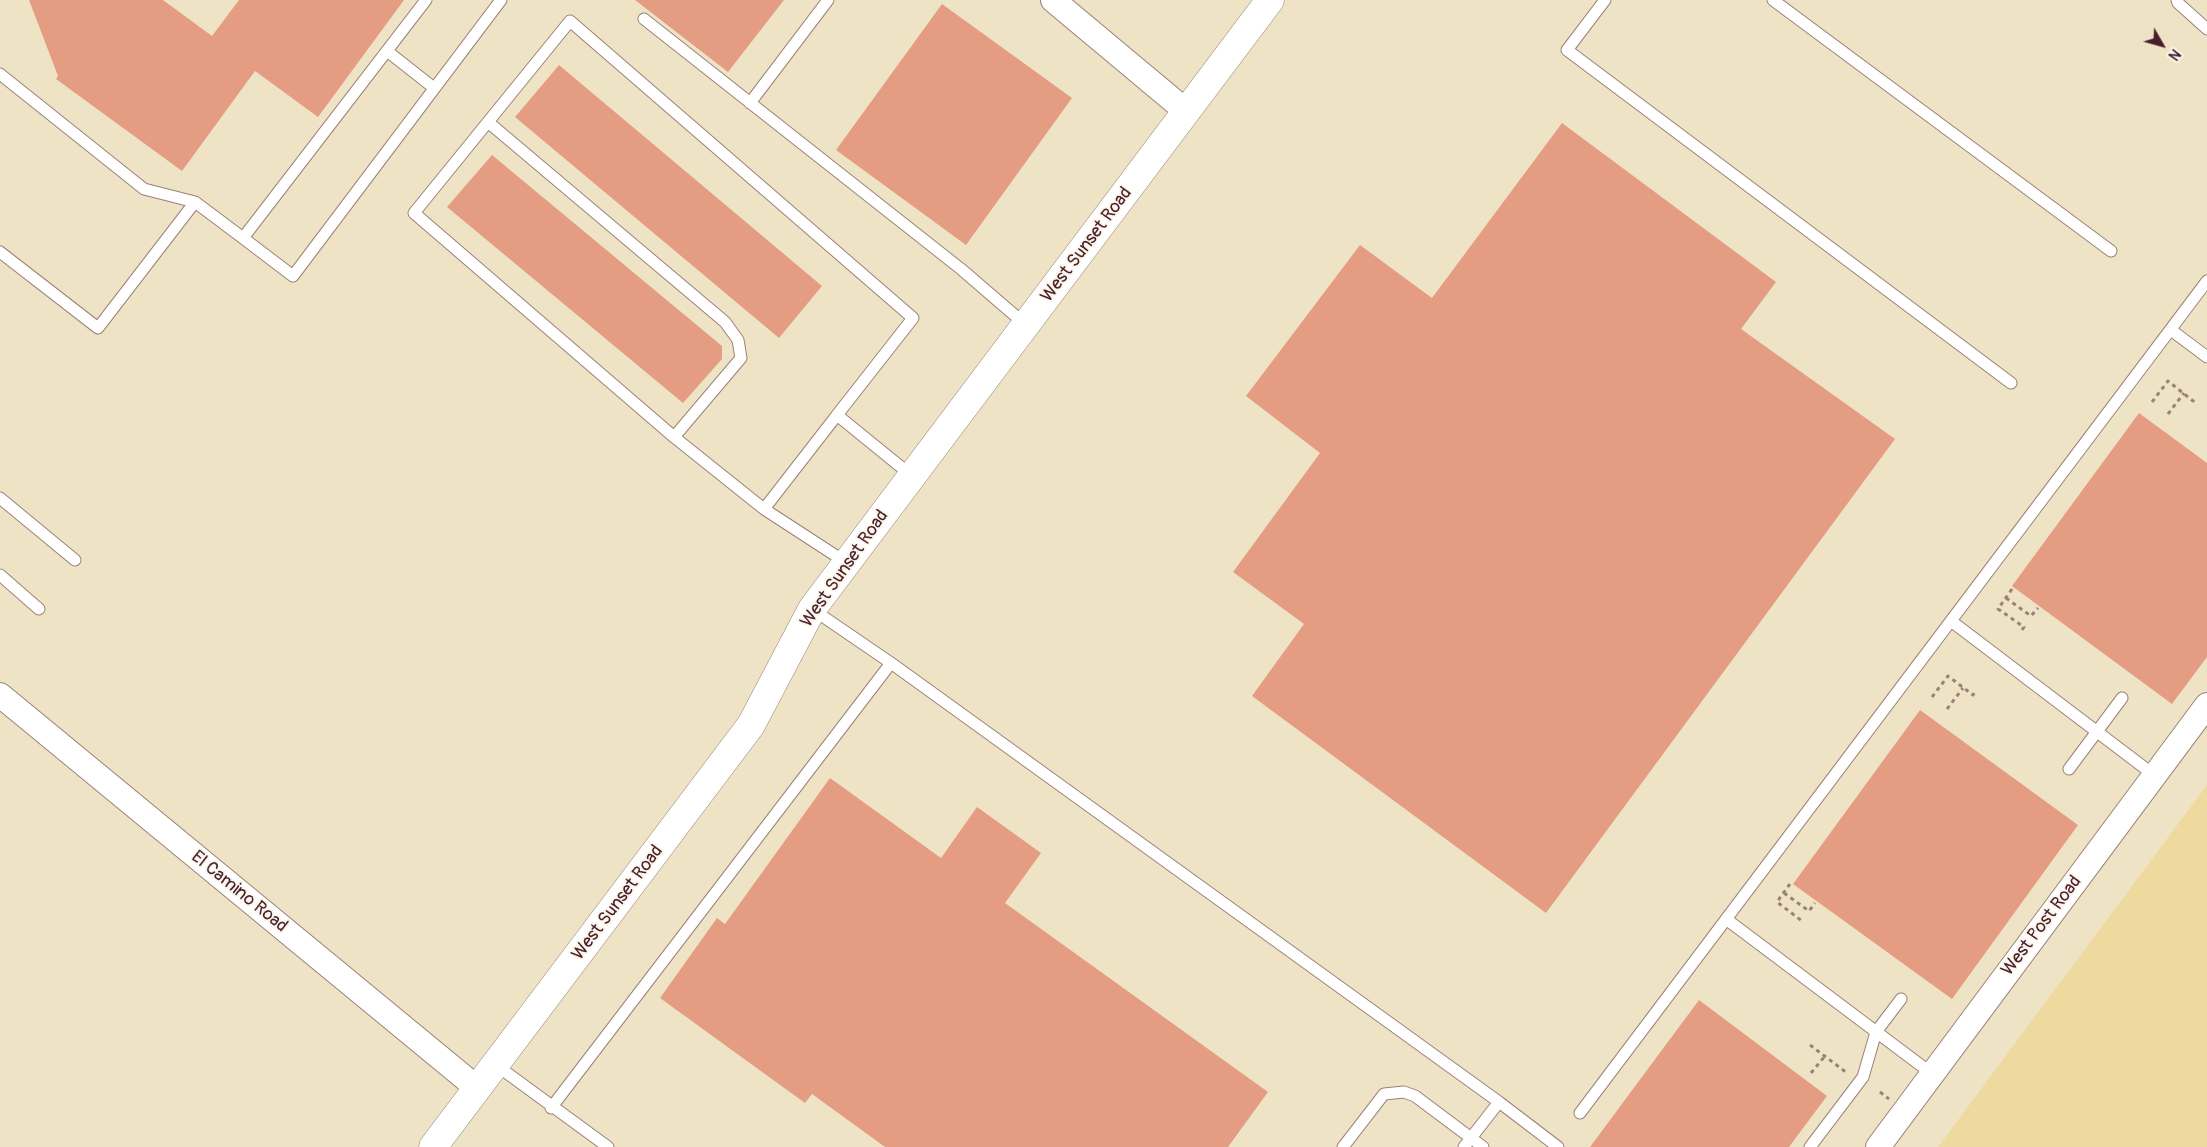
<!DOCTYPE html>
<style>
body{margin:0}
#map{position:relative;width:2207px;height:1147px;overflow:hidden;background:#efe3c5;font-family:Pangolin,sans-serif}
canvas{display:block}
.north{position:absolute;left:2137px;top:20px;width:50px;height:50px;-webkit-text-stroke:4px #fbf7ec;paint-order:stroke;rotate:128deg;font-size:14px;font-weight:700;line-height:20px;text-align:center;color:#4a1f2b}
.north::after{content:'';display:block;margin:auto;width:18px;height:22px;background:#4a1f2b;clip-path:polygon(50% 0,100% 100%,50% 72%,0 100%)}
</style>
<div id="map">
<canvas width="2207" height="1147"></canvas>
<div class="north">N</div>
</div>
<script>
const g = document.querySelector('canvas').getContext('2d');
g.lineJoin = 'round';
function paint(path, color) {
  g.fillStyle = color;
  g.fill(path, 'evenodd');
}
function poly(rows) {
  const path = new Path2D();
  for (const r of rows) {
    path.moveTo(r[0], r[1]);
    for (let i = 2; i < r.length; i += 2) path.lineTo(r[i], r[i + 1]);
  }
  return path;
}
function trace(path, color, width, dash) {
  g.strokeStyle = color;
  g.lineWidth = width;
  g.lineCap = dash ? 'butt' : 'round';
  g.setLineDash(dash || []);
  g.stroke(path);
}
function drawText(font, color, halo, rows, align = 'center') {
  g.font = font + ' Pangolin,sans-serif';
  g.lineWidth = 4;
  g.setLineDash([]);
  g.textBaseline = 'middle';
  g.strokeStyle = halo;
  g.fillStyle = color;
  for (const [text, x, y, turn = 0] of rows) {
    g.save();
    g.translate(x, y);
    g.rotate((+turn || 0) * Math.PI / 180);
    g.textAlign = isNaN(turn) ? turn : align;
    if (halo) g.strokeText(text, 0, 0);
    g.fillText(text, 0, 0);
    g.restore();
  }
}
paint(poly([
 [2207,785,2207,1147,1938,1147]
]), '#eeda9e');
paint(poly([
 [29,0,163,0,212,36,239,0,404,0,318,117,255,71,182,171,56,79,58,76],
 [635,0,784,0,728,72],
 [942,4,1072,98,966,245,836,150],
 [559,65,822,286,779,338,515,117],
 [1562,123,1776,282,1741,329,1895,439,1546,913,1252,696,1304,624,1233,572,1320,453,1246,396,1360,245,1432,298],
 [492,155,722,346,722,359,683,403,447,207],
 [2139,413,2207,463,2207,657,2172,704,2012,586],
 [1920,710,2078,825,1952,999,1793,884],
 [830,778,941,858,977,807,1041,853,1005,903,1268,1092,1228,1147,885,1147,812,1094,805,1103,660,998,717,918,725,924],
 [1699,1000,1827,1096,1789,1147,1590,1147]
]), '#e49d83');
const service = poly([
 [1605,0,1567,50,2011,383],
 [1773,0,2111,251],
 [2177,0,2178,3,2207,29],
 [644,19,961,269,1026,325],
 [387,51,434,88],
 [0,74,144,189,195,202,243,238,426,0],
 [750,103,828,0],
 [488,122,725,322,738,340,741,358,674,437],
 [243,238,293,276,501,0],
 [0,252,98,328,195,202],
 [2171,330,2207,357],
 [0,498,75,560],
 [764,509,837,415],
 [847,563,764,509,674,437,414,213,570,21,913,318,837,415,912,476],
 [0,575,39,609],
 [812,609,891,663,1499,1102,1558,1147],
 [1951,621,2154,775],
 [2069,769,2122,698],
 [1726,919,1931,1073],
 [496,1065,608,1147],
 [551,1108,891,663],
 [1580,1113,2207,281],
 [1343,1147,1384,1094,1404,1092,1415,1096,1483,1147],
 [1464,1147,1499,1102],
 [1810,1147,1863,1077,1876,1032,1901,999]
]);
const minor = poly([
 [1053,0,1187,112],
 [0,695,477,1088],
 [1878,1147,2207,705]
]);
const secondary = poly([
 [433,1147,751,725,812,609,1270,0]
]);
trace(service, '#9c8178', 13);
trace(minor, '#9c8178', 26);
trace(secondary, '#9c8178', 29);
trace(poly([
 [2152,402,2168,381,2193,401,2195,398],
 [2168,414,2184,393],
 [2012,589,1998,609,2024,627,2022,630],
 [2006,598,2031,616,2038,608],
 [1932,697,1948,676,1973,695,1975,692],
 [1947,709,1963,688],
 [1790,884,1777,902,1802,921,1801,923],
 [1784,893,1809,911,1815,903],
 [1810,1045,1847,1073],
 [1811,1073,1825,1056],
 [1880,1092,1889,1099]
]), '#9c8178', 3, [4, 4]);
trace(service, '#fff', 11);
trace(minor, '#fff', 24);
trace(secondary, '#fff', 28);
drawText('18px', '#4a1f2b', '#fbf7ec', [
 ["West Sunset Road",1087,245,-53],
 ["West Sunset Road",845,569,-55],
 ["El Camino Road",239,892,39],
 ["West Sunset Road",618,903,-53],
 ["West Post Road",2042,926,-53]
]);
</script>
